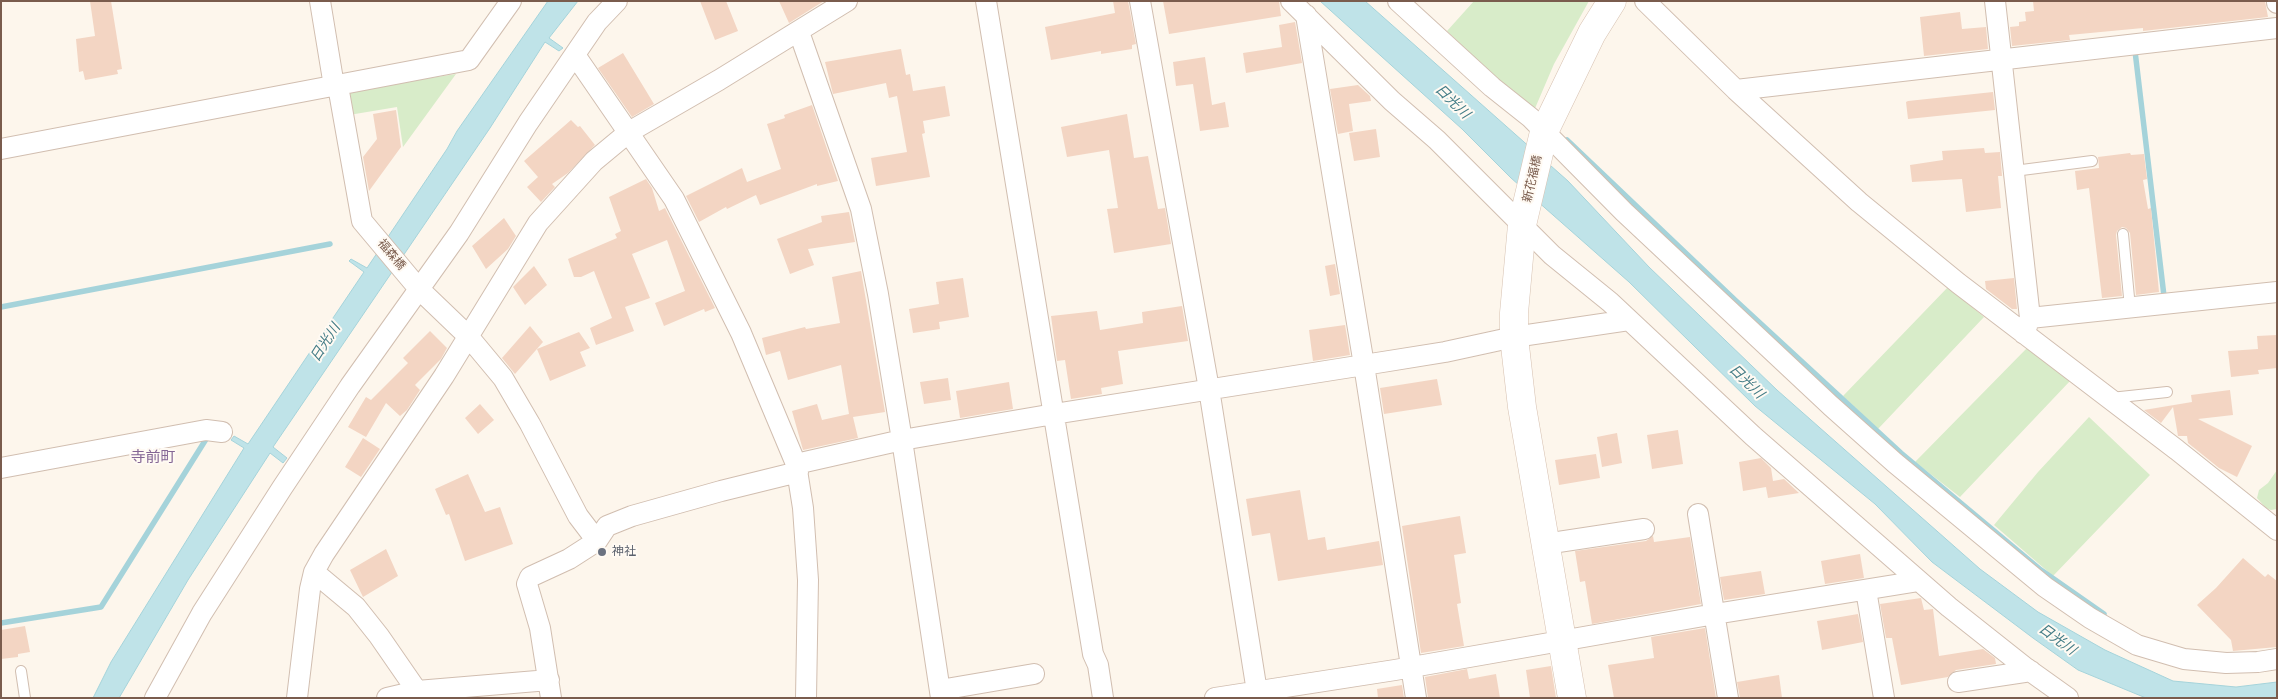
<!DOCTYPE html>
<meta charset="utf-8">
<style>
body{margin:0}
#map{position:relative;width:2278px;height:699px;overflow:hidden;background:#fdf6ec;font-family:Roboto,sans-serif}
canvas{display:block}
.frame{position:absolute;inset:0;border:2px solid #7a5c4d;pointer-events:none}
</style>
<div id="map">
<canvas width="2278" height="699"></canvas>
<div class="frame"></div>
</div>
<script>
const g = document.querySelector('canvas').getContext('2d');
g.lineJoin = 'round';
function paint(path, color) {
  g.fillStyle = color;
  g.fill(path, 'evenodd');
}
function poly(rows) {
  const path = new Path2D();
  for (const r of rows) {
    path.moveTo(r[0], r[1]);
    for (let i = 2; i < r.length; i += 2) path.lineTo(r[i], r[i + 1]);
  }
  return path;
}
function trace(path, color, width, dash) {
  g.strokeStyle = color;
  g.lineWidth = width;
  g.lineCap = dash ? 'butt' : 'round';
  g.setLineDash(dash || []);
  g.stroke(path);
}
function drawText(font, color, halo, rows, align = 'center') {
  g.font = font + ' Roboto,"Noto Sans JP",sans-serif';
  g.lineWidth = 4;
  g.setLineDash([]);
  g.textBaseline = 'middle';
  g.strokeStyle = halo;
  g.fillStyle = color;
  for (const [text, x, y, turn = 0] of rows) {
    g.save();
    g.translate(x, y);
    g.rotate((+turn || 0) * Math.PI / 180);
    g.textAlign = isNaN(turn) ? turn : align;
    if (halo) g.strokeText(text, 0, 0);
    g.fillText(text, 0, 0);
    g.restore();
  }
}
paint(poly([
 [1474,1,1589,1,1554,64,1533,113,1447,31],
 [456,74,403,147,397,107,349,115,346,96,351,90],
 [1948,287,1984,317,1878,429,1843,396],
 [2027,348,2070,381,1960,497,1915,462],
 [2089,417,2150,475,2053,576,1994,525,2038,472],
 [2277,470,2277,509,2271,510,2266,508,2257,498,2259,490,2268,483]
]), '#d8ecc9');
const water = poly([
 [548,1,578,1,549,38,563,48,559,51,545,42,490,128,273,447,287,458,283,463,270,453,188,580,119,698,93,698,111,662,244,448,231,440,234,436,248,444,364,272,349,261,351,259,367,268,447,149,457,131,548,1],
 [1320,1,1365,1,1568,181,1649,267,1777,390,1980,569,2038,612,2105,650,2173,681,2236,687,2277,682,2277,698,2146,698,2078,670,2033,638,1932,562,1875,504,1755,406,1629,282,1511,178,1462,129,1320,1]
]);
paint(water, '#bfe3e8');
trace(water, '#a5d3da', 1);
trace(poly([
 [2135,51,2164,296],
 [1567,140,1735,300,1901,453,2041,570,2104,614],
 [1,307,330,244],
 [1,623,101,607,208,436]
]), '#a5d3da', 5.5);
paint(poly([
 [90,1,111,1,122,69,117,70,118,74,85,80,83,71,79,72,76,39,95,36],
 [700,1,726,1,738,31,715,40],
 [779,1,824,1,789,23],
 [1113,1,1128,1,1136,44,1132,45,1132,49,1101,54,1101,51,1051,60,1045,27,1115,13],
 [1163,1,1279,1,1281,16,1169,34],
 [2033,1,2265,1,2268,17,2143,31,2143,28,2069,35,2070,40,2012,46,2010,27,2019,26,2019,22,2026,21,2025,12,2034,11],
 [1960,12,1962,29,1986,27,1988,49,1924,56,1920,17],
 [1295,22,1302,63,1246,73,1243,53,1282,47,1279,25],
 [901,49,906,75,910,74,913,91,945,86,950,116,923,121,925,133,922,134,930,177,876,186,871,158,907,152,897,96,889,98,886,83,833,94,825,62],
 [623,53,654,104,632,117,598,68],
 [1205,57,1212,105,1225,102,1229,127,1200,131,1193,84,1176,86,1173,62],
 [1358,85,1370,96,1371,101,1349,104,1353,131,1338,134,1330,89],
 [1993,92,1995,110,1908,119,1906,102,1908,101],
 [812,105,838,181,817,186,817,184,760,205,756,195,727,209,726,207,699,222,686,196,742,168,747,182,781,169,767,124,785,118,784,115],
 [396,110,401,147,369,191,363,157,377,139,373,114],
 [1127,114,1134,158,1148,156,1158,209,1165,208,1171,244,1114,253,1107,209,1118,208,1109,150,1067,157,1061,127],
 [571,120,578,127,580,126,595,145,568,173,552,184,555,187,541,202,527,187,538,177,524,161],
 [1376,129,1380,157,1354,161,1349,133],
 [1984,148,1985,153,2000,152,2002,176,1998,176,2001,208,1966,212,1962,179,1912,182,1910,165,1943,160,1942,151],
 [2130,153,2131,155,2144,154,2147,179,2143,180,2148,209,2151,208,2159,292,2136,295,2130,233,2126,228,2122,227,2117,231,2116,235,2122,296,2102,298,2089,188,2077,190,2075,171,2099,168,2098,157],
 [646,179,652,188,659,211,665,208,715,308,705,312,704,309,664,326,655,303,685,291,667,240,632,254,650,298,625,307,634,331,596,345,590,328,612,318,594,271,581,277,574,277,568,259,617,238,615,234,621,231,609,197],
 [849,212,855,242,808,249,814,265,790,274,777,239,822,222,821,216],
 [504,218,516,236,508,249,486,269,472,246],
 [1335,264,1340,294,1330,296,1325,266],
 [534,266,547,285,525,305,513,287],
 [861,271,885,412,853,417,858,438,803,450,792,411,817,404,822,420,849,414,841,365,788,380,780,351,766,355,762,338,805,327,806,329,840,323,832,277],
 [963,278,969,317,939,322,940,329,913,333,909,309,939,304,936,282],
 [2014,278,2017,309,2012,309,1986,289,1985,281],
 [1182,306,1188,341,1118,351,1123,384,1101,388,1102,394,1071,399,1065,360,1057,361,1051,316,1097,311,1100,330,1143,323,1142,312],
 [1345,325,1350,355,1313,361,1309,330],
 [530,326,543,342,515,374,502,358],
 [430,331,447,348,441,359,415,385,420,390,407,410,400,416,386,403,366,437,348,427,366,397,371,400,408,363,403,358],
 [579,332,590,348,580,352,586,366,550,381,537,349],
 [2277,335,2277,368,2258,370,2259,374,2231,377,2228,351,2258,349,2257,336],
 [948,378,951,400,924,404,920,382],
 [1437,379,1442,405,1384,414,1380,388],
 [1009,382,1013,409,960,418,956,391],
 [2230,390,2233,415,2198,419,2252,446,2237,477,2219,468,2188,443,2187,436,2178,436,2173,407,2161,423,2144,410,2192,402,2191,395],
 [480,404,494,420,478,434,465,418],
 [1678,430,1683,464,1652,469,1647,435],
 [1617,433,1622,463,1602,467,1597,437],
 [363,438,380,449,361,477,345,467],
 [1596,454,1600,478,1559,485,1555,460],
 [1761,458,1771,468,1773,481,1784,479,1799,493,1768,498,1766,487,1743,491,1739,462],
 [468,474,485,512,500,507,513,544,465,561,449,514,446,515,435,489],
 [1300,490,1308,540,1325,537,1327,550,1379,541,1383,565,1278,581,1270,533,1252,536,1246,499],
 [1460,516,1466,553,1454,555,1461,603,1457,604,1464,646,1421,653,1402,526],
 [1653,536,1654,542,1690,537,1701,604,1592,624,1585,581,1580,582,1575,551,1646,541],
 [386,549,398,576,363,597,350,570],
 [1860,554,1864,578,1825,584,1821,561],
 [2243,558,2265,577,2268,574,2277,581,2277,647,2233,651,2231,640,2197,605,2216,588],
 [1761,571,1765,594,1724,600,1720,577],
 [1921,598,1924,610,1933,609,1939,656,1983,649,1995,658,1996,664,1956,670,1948,677,1901,685,1892,638,1886,638,1880,604],
 [1858,614,1863,642,1822,650,1817,621],
 [25,626,30,652,18,654,18,657,1,659,1,630],
 [1705,628,1716,698,1614,698,1608,665,1654,658,1651,637],
 [1551,666,1556,698,1530,698,1526,670],
 [1467,669,1469,679,1496,674,1500,698,1428,698,1425,677],
 [1779,675,1782,698,1740,698,1737,682],
 [1402,685,1404,698,1378,698,1377,689]
]), '#f3d5c3');
const lane = poly([
 [2014,171,2092,161],
 [2123,234,2130,308],
 [2111,398,2167,392],
 [21,671,25,698]
]);
const street = poly([
 [320,1,334,86],
 [986,1,1093,654,1098,665,1103,698],
 [1140,1,1209,389,1258,698],
 [1291,1,1392,101,1437,140,1552,255,1610,302,1753,436,1949,607,2026,668,2068,698],
 [1398,1,1492,87,1531,118,1624,212,1831,406,1895,463,2045,587,2090,618,2137,645,2184,659,2226,663,2258,662,2277,659],
 [1645,1,1736,90,1859,202,1958,283,2177,450,2277,530],
 [1995,1,2030,318,2024,334],
 [2277,1,2277,3],
 [1306,15,1364,365,1416,698],
 [799,32,861,209,878,294,902,440,941,698],
 [575,55,674,199,741,333,796,464,803,508,808,580,806,698],
 [338,86,362,221,419,289,468,336,503,378,530,424,578,516,597,541],
 [1736,90,2277,28],
 [1,149,469,60,511,1],
 [2030,318,2277,292],
 [796,464,902,440,1054,414,1364,365,1445,352,1514,337,1629,320],
 [1,468,206,430,222,432],
 [1698,514,1728,698],
 [1545,544,1644,529],
 [314,572,356,607,379,636,417,691],
 [1866,590,1884,698],
 [1958,682,2031,671],
 [940,690,1034,674],
 [155,698,202,613,282,488,350,386,459,233,528,123,597,22,617,1],
 [297,698,310,589,314,572,324,554,444,376,538,223,594,161,629,132,719,80,847,1],
 [387,698,417,691,549,680],
 [551,698,540,628,527,584,530,577,569,559,597,541,607,526,632,516,721,491,798,472],
 [1215,698,1395,670,1715,614,1919,581]
]);
const secondary = poly([
 [1572,698,1522,407,1514,337,1514,313,1522,225,1544,132,1592,33,1612,1]
]);
trace(lane, '#d1beb0', 12);
trace(street, '#d1beb0', 22);
trace(secondary, '#d6c0b0', 29);
trace(lane, '#fff', 10);
trace(street, '#fff', 20);
trace(secondary, '#fff', 28);
for (const [x, y, r, color] of [
 [602,552,5,"#6b7280"]
]) {
  const dot = new Path2D();
  dot.arc(x, y, r, 0, 2 * Math.PI);
  g.fillStyle = color;
  g.fill(dot);
  trace(dot, '#fffaf3', 2);
}
drawText('12px', '#7a5c4d', '#fffaf3', [
 ["新花福橋",1533,179,-77],
 ["福森橋",391,255,50]
]);
drawText('12px', '#5b616d', '#fffaf3', [
 ["神社",612,552]
], 'left');
drawText('italic 14px', '#437c86', '#fffaf3', [
 ["日光川",1452,102,44],
 ["日光川",326,343,-57],
 ["日光川",1746,382,44],
 ["日光川",2057,640,36]
]);
drawText('15px', '#846695', '#fffaf3', [
 ["寺前町",153,458]
]);
</script>
